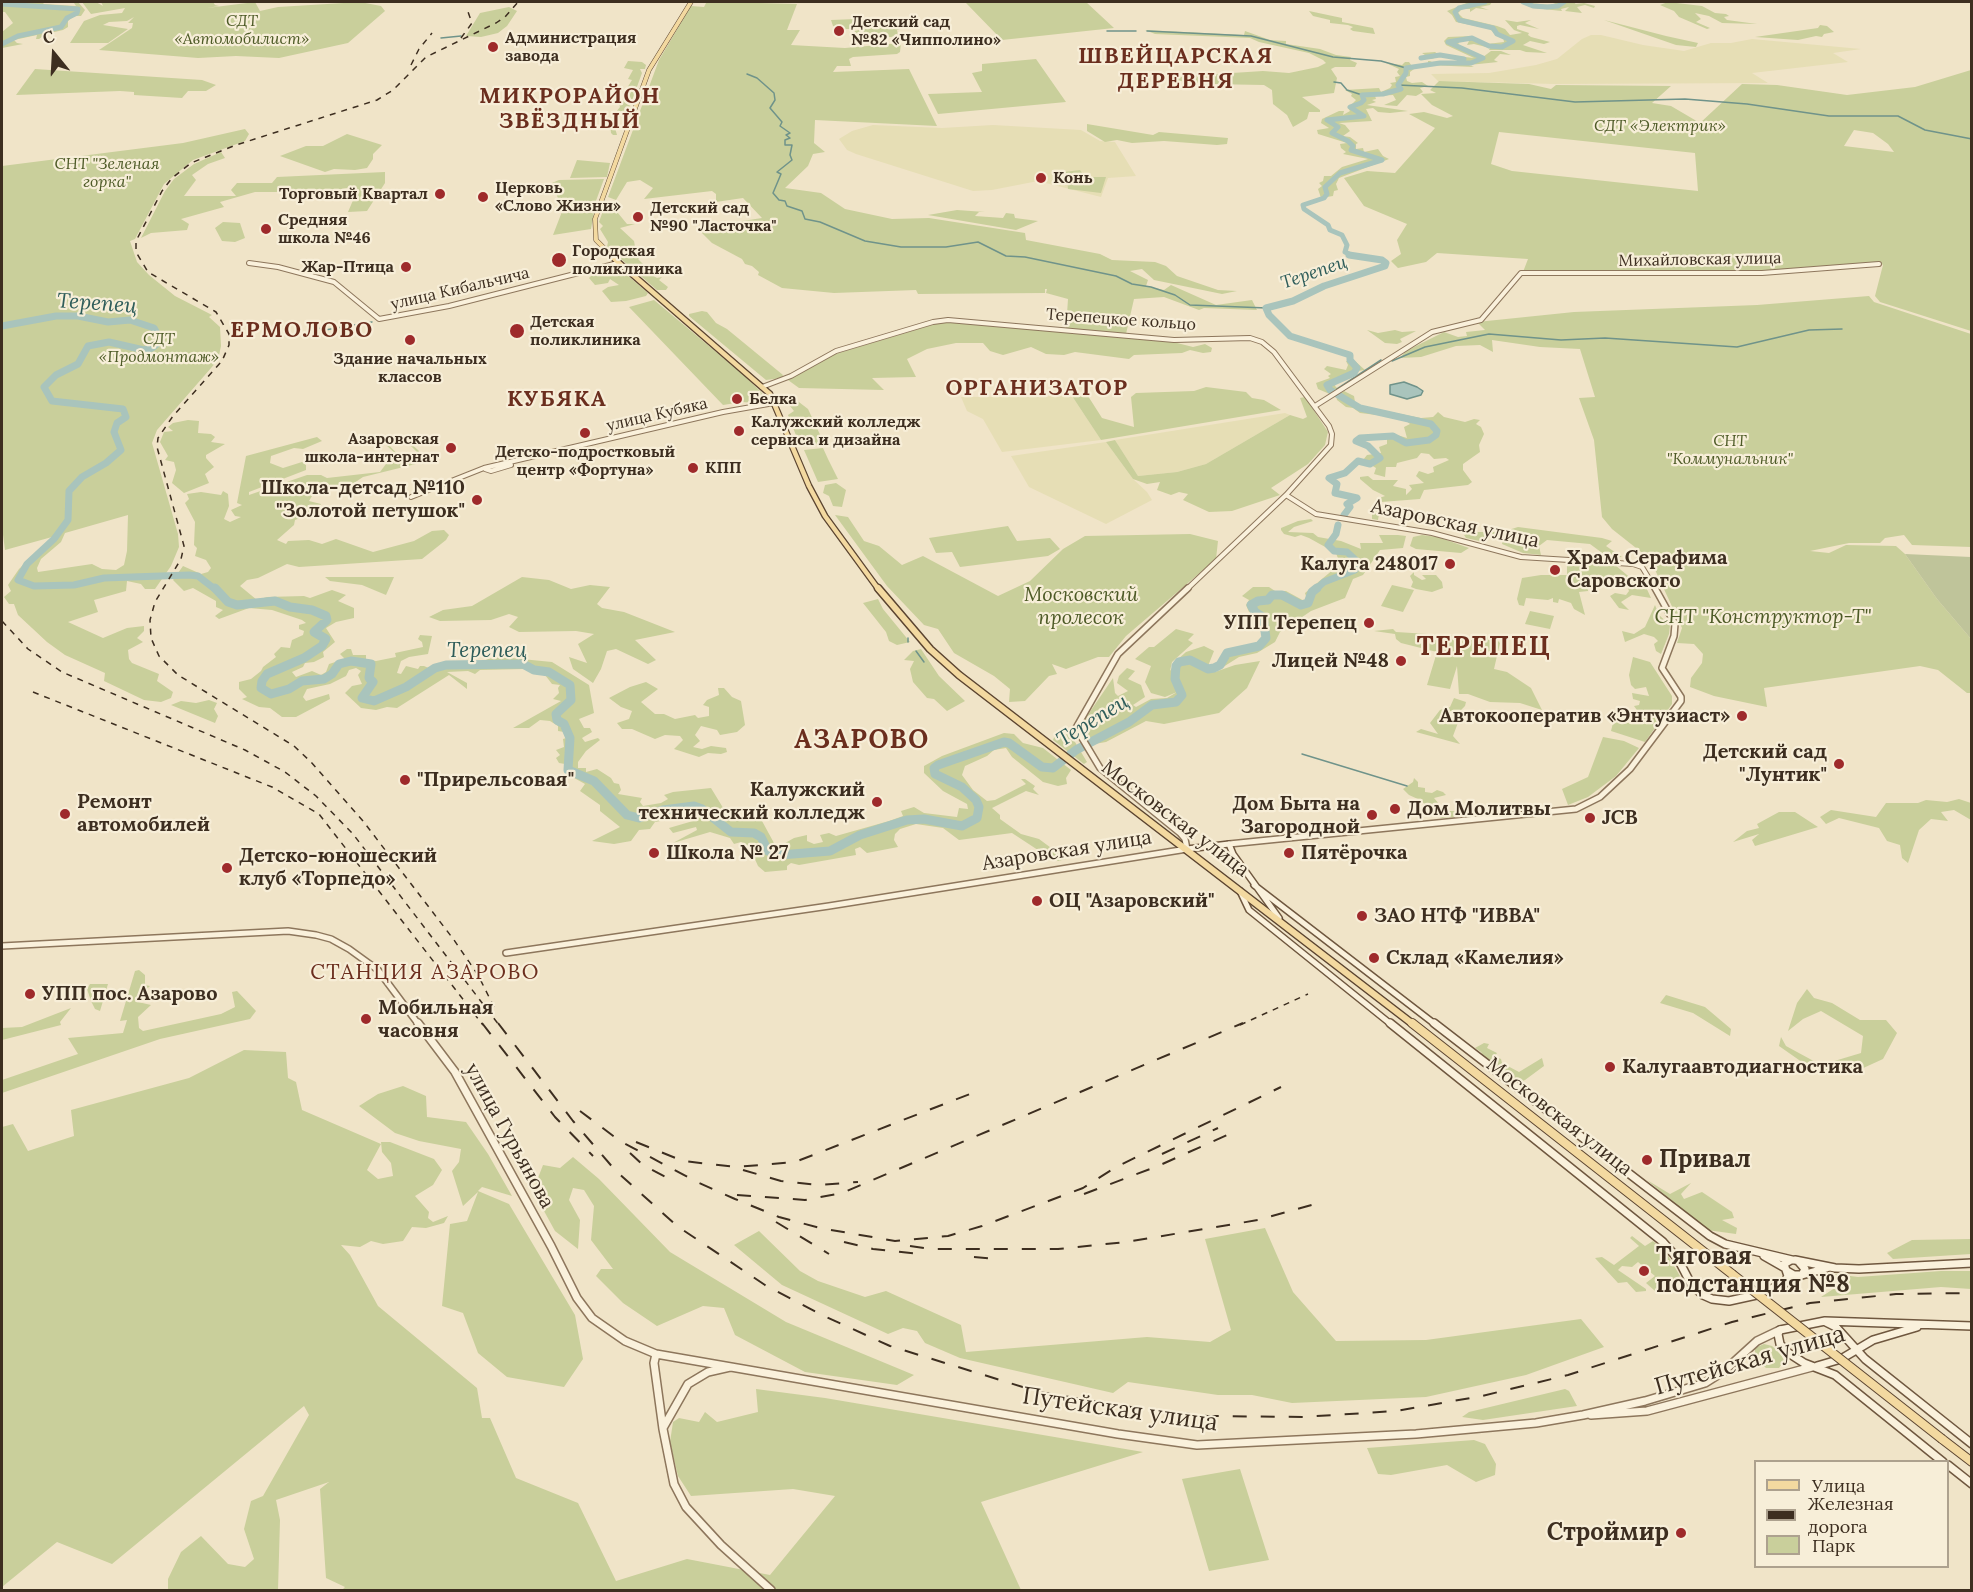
<!DOCTYPE html>
<meta charset="utf-8">
<style>
body{margin:0}
#map{position:relative;width:1973px;height:1592px;overflow:hidden;background:#f0e4c8;font-family:Lora,serif}
canvas{display:block}
.frame{position:absolute;inset:0;border:3px solid #3d2e20;pointer-events:none}
.legend{position:absolute;left:1754px;top:1460px;width:195px;height:108px;box-sizing:border-box;background:#f7eed8;border:2px solid #ada18e;margin:0;padding:8px 10px;list-style:none;font-size:18px;color:#3d2e20}
.legend li{display:flex;align-items:center;gap:12px;height:30px}
.legend b{width:30px;border:2px solid #ada18e}
.north{position:absolute;left:24px;top:24px;width:60px;height:60px;-webkit-text-stroke:4px #f7eed8;paint-order:stroke;rotate:342deg;font-size:16px;font-weight:700;line-height:24px;text-align:center;color:#3d2e20}
.north::after{content:'';display:block;margin:auto;width:21px;height:27px;background:#3d2e20;clip-path:polygon(50% 0,100% 100%,50% 72%,0 100%)}
</style>
<div id="map">
<canvas width="1973" height="1592"></canvas>
<div class="frame"></div>
<ul class="legend">
<li><b style="height:8px;background:#f3d9a0"></b>Улица</li>
<li><b style="height:8px;background:#3d2e20"></b>Железная дорога</li>
<li><b style="height:16px;background:#c9cf9b"></b>Парк</li>
</ul>
<div class="north">С</div>
</div>
<script>
const g = document.querySelector('canvas').getContext('2d');
g.lineJoin = 'round';
function paint(path, color) {
  g.fillStyle = color;
  g.fill(path, 'evenodd');
}
function poly(rows) {
  const path = new Path2D();
  for (const r of rows) {
    path.moveTo(r[0], r[1]);
    for (let i = 2; i < r.length; i += 2) path.lineTo(r[i], r[i + 1]);
  }
  return path;
}
function trace(path, color, width, dash) {
  g.strokeStyle = color;
  g.lineWidth = width;
  g.lineCap = dash ? 'butt' : 'round';
  g.setLineDash(dash || []);
  g.stroke(path);
}
function drawText(font, color, halo, rows, align = 'center') {
  g.font = font + ' Lora,serif';
  g.lineWidth = 4.5;
  g.setLineDash([]);
  g.textBaseline = 'middle';
  g.strokeStyle = halo;
  g.fillStyle = color;
  for (const [text, x, y, turn = 0] of rows) {
    g.save();
    g.translate(x, y);
    g.rotate((+turn || 0) * Math.PI / 180);
    g.textAlign = isNaN(turn) ? turn : align;
    if (halo) g.strokeText(text, 0, 0);
    g.fillText(text, 0, 0);
    g.restore();
  }
}
paint(poly([
 [1591,35,1601,35,1643,45,1684,51,1711,43,1731,43,1752,39,1861,49,1833,53,1848,62,1752,73,1768,83,1555,84,1438,81,1431,74,1489,73,1536,65,1557,59,1582,39],
 [873,125,942,128,993,125,1081,130,1100,141,1115,142,1136,176,1108,178,1101,197,1038,181,992,190,973,191,856,154,847,150,839,139,852,131],
 [1072,396,1101,440,1002,452,983,419,967,411,961,397],
 [1285,413,1290,415,1206,464,1177,472,1138,476,1115,440],
 [1106,442,1133,479,1147,492,1152,500,1106,524,1029,487,1011,456]
]), '#e6deb5');
paint(poly([
 [2,2,37,3,42,2,44,4,76,6,74,3,78,2,85,10,81,16,74,16,68,21,68,27,63,30,46,34,39,39,36,39,37,35,14,40,17,43,23,44,2,48,2,32,13,23,5,12,2,12],
 [82,2,96,2,103,6,101,2,216,2,213,2,215,5,219,6,207,8,255,2,260,11,278,7,360,2,381,6,385,11,348,43,279,58,236,56,198,58,99,50,132,28,133,23,128,23,134,17,127,21,109,22,103,25,128,29,108,43,70,43,84,21,100,15,122,13,125,8,91,14],
 [722,2,797,4,787,30,800,30,791,45,845,48,901,43,900,52,897,54,853,57,849,59,851,66,837,66,833,72,909,69,937,126,815,120,814,143,825,152,813,154,808,166,785,188,821,193,845,209,892,219,929,218,1025,233,1026,240,1100,254,1112,260,1155,262,1166,266,1177,276,1218,290,1237,291,1222,294,1154,280,1142,269,1130,271,1148,280,1146,286,1164,290,1171,285,1216,305,1252,300,1257,310,1204,308,1199,310,1164,297,1134,299,1126,334,1066,329,1068,299,1046,293,1047,289,1045,289,1045,293,918,294,916,290,834,293,782,288,758,275,759,272,752,266,745,264,742,259,712,243,702,233,703,227,762,218,743,198,716,202,716,194,712,191,644,199,653,188,640,180,627,182,616,200,608,197,659,60,691,6,704,7,706,3],
 [979,2,1086,2,1114,28,1002,40,966,3],
 [1469,2,1492,2,1490,5,1480,7,1489,10,1476,8,1470,12,1470,9,1462,9,1458,13,1463,18,1497,26,1505,29,1510,35,1522,33,1514,30,1505,20,1517,22,1531,20,1525,23,1539,29,1520,25,1517,26,1517,29,1529,33,1528,35,1531,37,1550,42,1544,44,1530,41,1523,45,1547,53,1526,52,1520,50,1489,50,1490,48,1474,44,1467,45,1469,41,1467,40,1460,41,1457,46,1483,57,1491,51,1501,51,1511,55,1500,54,1494,60,1498,62,1469,65,1474,67,1428,65,1428,61,1432,61,1430,62,1448,64,1465,61,1441,56,1431,59,1422,53,1435,52,1438,54,1474,58,1446,45,1444,41,1448,37,1472,36,1487,44,1504,42,1503,37,1496,35,1490,29,1456,22,1452,15,1447,11],
 [1519,2,1551,5,1558,2,1576,2,1575,4,1584,3,1595,6,1594,8,1585,5,1577,7,1582,13,1565,11,1569,7,1561,9,1562,11,1533,8],
 [1668,2,1702,6,1715,13,1726,14,1729,16,1724,17,1727,20,1757,24,1722,23,1709,16,1695,13,1701,19,1696,22,1710,28,1707,29,1679,17,1674,11,1660,5],
 [509,7,517,11,507,26,498,33,481,37,466,36,480,13],
 [1309,11,1342,18,1342,22,1373,28,1375,34,1353,31,1350,29,1353,27,1348,25,1330,23,1330,20,1313,16],
 [856,19,882,26,887,24,900,29,897,30,898,35,891,37,852,36,855,31,863,29,839,29,833,26,831,20],
 [1604,20,1666,36,1698,43,1696,47,1676,45],
 [1820,25,1827,26,1834,32,1824,34,1822,37,1816,36,1798,40,1755,37,1818,28],
 [1145,30,1244,35,1245,31,1270,40,1286,41,1286,44,1320,49,1336,55,1351,57,1350,60,1357,63,1355,67,1335,67,1331,69,1337,78,1334,93,1302,97,1320,110,1320,112,1309,112,1307,119,1293,127,1287,115,1273,104,1272,90,1264,85,1208,84,1172,80,1171,77,1263,71,1289,73,1318,67,1326,63,1323,60,1309,53,1259,42,1250,38,1155,34],
 [1036,59,1066,102,938,114,928,94,982,92,972,73,982,71,982,64],
 [628,61,642,62,646,65,645,69,640,69,642,73,630,106,624,114,613,121,617,135,613,135,611,133,610,122,619,113,616,112,620,107,619,104,625,97,624,93,632,80,628,79,633,70,624,68],
 [1405,62,1409,62,1414,69,1410,72,1410,76,1406,77,1407,81,1412,83,1422,82,1428,86,1420,88,1423,92,1416,96,1407,95,1397,106,1384,105,1396,100,1393,95,1375,96,1376,99,1372,100,1376,102,1367,105,1408,111,1390,113,1378,112,1373,108,1366,109,1372,121,1339,123,1345,125,1350,131,1343,136,1350,137,1358,143,1356,144,1356,149,1363,148,1364,152,1378,149,1383,156,1389,159,1339,178,1336,184,1338,190,1334,191,1333,196,1321,198,1318,189,1322,186,1319,183,1323,181,1324,176,1331,176,1342,167,1368,159,1343,154,1346,152,1341,148,1340,144,1347,143,1318,134,1317,130,1329,128,1321,123,1322,119,1339,111,1344,111,1343,115,1350,111,1348,108,1356,100,1351,96,1352,94,1345,90,1379,88,1381,92,1390,88,1392,85,1390,83,1396,82,1395,77,1400,76,1397,72,1399,69,1386,63,1402,65],
 [35,69,202,80,216,85,206,91,188,91,182,98,134,95,134,92,120,91,16,95],
 [1971,70,1971,331,1880,302,1875,296,1883,265,1879,262,1763,272,1523,272,1528,259,1437,253,1426,262,1398,268,1391,261,1401,254,1397,240,1407,224,1364,206,1344,178,1367,171,1395,173,1435,128,1409,114,1424,112,1447,118,1453,116,1432,105,1421,94,1436,93,1430,90,1439,81,1529,84,1551,89,1556,85,1671,86,1652,103,1671,106,1700,123,1742,84,1777,85,1847,95,1915,87],
 [1854,130,1873,133,1888,144,1894,152,1844,146],
 [1499,132,1695,153,1698,191,1512,171,1491,164],
 [1087,124,1153,135,1159,132,1228,138,1227,144,1217,145,1164,141,1132,143,1117,140,1105,142,1087,131],
 [245,129,249,134,245,141,193,160,164,184,135,239,130,241,137,262,149,275,175,296,212,315,209,317,220,327,221,346,218,360,157,430,152,443,178,534,179,547,171,566,155,589,145,589,141,584,127,581,126,591,94,600,98,612,68,622,103,638,127,628,144,626,144,631,137,638,143,642,128,650,129,659,132,663,159,674,157,681,173,692,171,698,161,702,144,700,104,681,105,673,65,655,47,642,18,615,14,604,9,604,4,597,11,591,8,585,19,569,52,537,5,550,2,527,2,166,183,143],
 [128,515,127,551,124,565,116,570,102,569,92,564,38,572,37,568,41,559,61,542,65,533],
 [347,134,382,145,373,154,373,159,367,168,355,170,334,169,325,172,280,156,306,146,323,146],
 [221,152,225,158,208,164,192,175,196,180,184,196,236,196,231,190,237,183,272,183,277,177,385,172,385,183,367,211,348,212,354,198,353,187,326,192,255,192,220,202,224,207,181,219,189,224,187,230,151,233,141,238,165,191,174,179,194,164],
 [577,160,610,163,607,177,570,178],
 [1080,170,1085,177,1106,177,1101,193,1068,189,1067,177,1064,172],
 [604,179,593,209,561,206,552,183,559,180],
 [613,207,627,224,635,224,620,228,634,241,636,252,652,256,641,256,638,259,645,266,653,270,650,274,657,278,662,277,659,280,668,287,666,290,657,290,607,247,608,242,600,229,603,226,599,222,604,208],
 [563,209,594,213,591,229,553,235],
 [957,210,985,212,979,212,975,216,1003,218,1006,213,1014,214,1015,218,1038,221,1016,230,928,215],
 [223,222,240,223,245,238,235,242,222,241,215,228],
 [611,267,619,268,648,293,646,296,626,301,611,302,602,291,608,287,619,285,610,279,608,283,595,285,589,278,595,272],
 [1869,296,1874,302,1971,334,1971,547,1912,545,1904,535,1885,538,1880,543,1849,543,1810,551,1829,553,1846,545,1896,546,1905,554,1937,599,1971,639,1971,693,1967,693,1938,670,1920,666,1764,688,1767,707,1714,696,1690,687,1691,678,1702,663,1703,654,1694,644,1677,643,1682,628,1650,559,1612,529,1602,517,1594,440,1579,398,1595,397,1580,349,1540,347,1492,340,1493,352,1480,345,1456,346,1421,357,1400,358,1406,351,1444,332,1458,337,1467,336,1466,332,1485,330,1477,322,1574,312,1757,305],
 [654,300,746,377,761,392,764,398,755,403,742,402,723,405,629,307],
 [702,311,707,312,716,323,727,329,783,375,782,378,766,380,689,316,689,314],
 [945,321,1173,342,1193,347,1205,344,1212,348,1211,352,1203,353,1190,350,1182,353,1134,355,1129,359,1075,352,1064,355,1046,354,1031,347,1003,355,990,351,983,343,956,343,927,349,907,359,916,377,872,378,884,390,799,388,788,380,832,355],
 [1367,330,1378,333,1395,330,1402,332,1416,331,1400,339,1402,342,1397,344,1385,343],
 [1346,361,1355,361,1365,370,1358,371,1336,383,1335,386,1338,389,1332,395,1318,389,1316,383,1330,378,1328,376,1331,374,1324,369,1327,366,1346,370,1348,365],
 [1206,387,1246,392,1252,398,1264,400,1281,410,1101,440,1072,396,1088,396,1102,418,1134,427,1131,397,1136,393,1194,391],
 [1344,391,1354,396,1355,402,1363,406,1381,410,1421,418,1433,417,1438,412,1444,417,1465,422,1474,419,1480,420,1476,424,1481,427,1484,434,1479,445,1480,452,1463,464,1463,470,1472,482,1468,485,1424,490,1420,499,1381,502,1378,520,1372,519,1372,509,1376,499,1385,496,1373,490,1360,479,1360,477,1368,476,1373,480,1398,480,1393,486,1406,489,1406,495,1412,489,1409,485,1424,483,1416,476,1419,471,1428,474,1434,472,1433,467,1449,460,1446,458,1434,459,1429,454,1421,453,1417,458,1397,463,1396,467,1386,467,1385,477,1374,474,1376,468,1363,460,1367,455,1381,453,1379,447,1387,444,1387,439,1394,434,1407,438,1404,427,1410,424,1402,418,1360,413,1353,408,1346,407,1337,400,1336,396],
 [1305,397,1328,432,1325,445,1308,464,1271,488,1280,495,1232,511,1209,512,1183,500,1188,494,1179,492,1171,495,1157,490,1160,482,1147,484,1133,479,1106,442,1115,440,1138,476,1177,472,1206,464,1290,415,1303,419,1307,417,1300,398],
 [788,398,795,399,808,409,824,443,804,446,799,443,788,415,794,411,785,400],
 [188,420,199,421,198,433,211,434,215,437,211,442,225,444,206,455,206,458,214,467,205,474,209,483,184,493,172,483,176,470,174,462,165,460,168,456,160,442,164,432,173,431,168,427,173,423],
 [393,436,405,438,419,451,418,457,427,455,420,463,363,477,354,483,312,496,309,501,321,504,314,513,295,520,294,525,277,540,286,544,288,541,309,540,322,544,336,539,373,552,414,541,432,531,444,530,449,535,446,540,422,559,299,567,287,564,258,578,247,580,240,586,257,600,267,597,304,596,310,598,332,590,346,595,338,601,354,608,354,618,336,622,326,628,335,642,323,652,324,657,314,662,305,663,303,667,292,672,296,677,312,671,321,675,326,672,329,664,345,659,340,654,347,649,351,649,353,655,366,655,366,659,376,661,396,657,395,653,423,647,422,642,418,639,420,635,432,636,428,654,409,657,401,661,397,673,401,674,406,666,418,669,420,666,424,666,431,669,438,664,451,667,459,661,461,666,465,661,484,662,487,659,501,657,552,662,589,685,594,713,579,719,584,728,590,728,592,732,582,738,585,742,598,738,600,740,586,751,578,762,578,768,586,768,586,772,597,769,611,778,614,783,619,784,621,790,618,794,642,798,640,802,643,806,661,803,668,799,664,795,673,792,711,788,725,811,762,821,774,843,780,846,794,838,807,835,807,841,814,844,823,842,820,835,829,833,836,836,889,821,903,816,901,811,914,807,924,813,957,817,959,808,968,809,967,804,943,791,924,773,924,766,942,756,1004,733,1014,734,1023,743,1043,748,1071,770,1066,778,1067,784,1058,786,1043,782,1012,757,1006,748,994,750,987,756,965,766,962,775,973,790,987,801,995,800,1026,784,1021,779,1025,779,1035,786,1033,789,1039,795,1026,791,992,808,1000,815,1000,819,1021,834,1039,839,1066,859,1058,861,1047,856,1012,833,959,840,943,828,916,824,900,829,895,834,894,840,898,847,867,853,860,847,855,849,856,855,799,865,791,863,787,866,787,870,765,872,758,866,754,857,756,850,741,842,734,844,730,838,710,832,673,843,697,830,696,827,673,833,669,828,693,821,696,818,687,816,655,822,650,829,639,830,631,841,614,844,592,841,620,827,600,811,600,805,580,791,585,784,567,774,575,772,571,769,571,765,559,763,556,758,560,755,556,750,564,747,563,739,566,738,564,732,558,731,558,726,550,721,540,720,529,728,513,728,561,701,553,699,559,693,558,688,560,685,552,684,545,675,536,674,525,669,480,670,475,674,468,671,447,672,467,683,467,689,449,675,397,708,387,707,376,710,361,708,345,693,352,686,362,684,358,675,361,671,356,668,349,670,346,676,330,684,307,689,303,697,306,701,329,694,330,699,296,717,282,717,270,708,259,707,242,699,247,697,239,689,239,682,251,679,261,671,263,667,276,657,274,654,281,647,290,648,292,640,303,635,304,631,299,629,299,625,306,623,302,620,272,610,249,608,219,619,215,616,223,610,216,607,216,601,193,588,184,591,173,580,183,566,201,574,208,572,211,568,206,560,195,556,197,548,194,545,195,522,185,503,189,499,187,494,201,492,221,495,223,491,228,494,229,506,224,519,230,522,241,517,235,516,231,510,242,505,237,503,246,456,317,437,322,441,303,449,294,448,271,456,270,463,283,468,302,462,306,465,306,470,249,492,249,495,307,475,321,475,327,478,380,472,392,456,401,459,384,443,385,440],
 [393,437,403,438,417,452,416,456,400,457,387,443],
 [823,448,828,459,838,479,818,482,804,450],
 [836,483,846,490,842,507,833,506,829,496,823,493,825,485],
 [835,515,848,517,864,541,879,546,902,565,923,556,998,596,1030,581,1063,549,1085,536,1190,534,1218,541,1216,559,1126,636,1109,657,1098,657,1066,669,1052,664,1057,674,1049,676,1025,701,1009,702,1010,689,994,676,954,653,938,629,924,625,887,586],
 [1311,519,1313,521,1294,527,1288,532,1313,533,1318,537,1341,541,1361,549,1360,543,1383,543,1379,535,1398,535,1406,536,1403,548,1380,550,1363,575,1353,579,1345,598,1311,611,1280,632,1275,642,1257,653,1239,657,1220,669,1229,655,1247,652,1262,642,1264,621,1249,612,1246,605,1249,600,1242,596,1253,587,1269,587,1275,591,1286,591,1308,603,1305,593,1340,564,1336,553,1309,538,1301,535,1295,537,1284,534,1281,530,1281,528,1298,521],
 [1008,526,1017,541,1050,538,1060,549,1048,556,960,567,952,552,936,553,929,538],
 [1518,527,1602,538,1612,541,1606,546,1622,557,1609,558,1590,544,1547,540,1539,546,1541,555,1523,553,1502,544,1503,539,1486,537,1484,542,1466,538,1464,535,1472,532,1502,532],
 [1422,535,1438,537,1469,548,1461,553,1416,549,1410,546,1413,537],
 [1567,564,1615,565,1639,585,1645,585,1651,598,1632,595,1621,602,1629,610,1619,608,1610,596,1615,593,1626,595,1629,591,1627,586,1588,580,1592,587,1588,588,1588,591,1579,592,1585,615,1574,609,1571,603,1559,599,1558,603,1553,602,1553,598,1548,600,1526,598,1524,606,1519,605,1517,599,1522,578,1541,575,1567,575],
 [1414,572,1414,575,1422,580,1426,579,1422,575,1436,575,1442,582,1443,588,1432,592,1416,589,1411,587,1413,582,1410,576],
 [325,577,394,577,386,595,362,585,330,581],
 [522,577,549,580,571,589,590,585,610,587,597,604,602,608,624,612,675,632,635,640,656,660,648,664,616,649,607,651,601,669,593,683,573,669,569,657,587,663,578,644,594,634,576,631,519,632,509,627,518,617,509,614,491,620,440,621,429,617,443,610,472,606],
 [1392,585,1414,590,1403,612,1381,606],
 [878,599,883,609,910,642,897,645,889,641,886,632,863,603],
 [1655,605,1659,615,1670,625,1669,634,1661,654,1656,651,1654,644,1658,641,1654,637,1644,634,1625,642,1622,631,1634,634,1645,627],
 [1530,611,1554,616,1550,629,1525,624],
 [1176,629,1194,634,1188,640,1193,643,1172,662,1170,671,1177,660,1186,652,1204,646,1214,651,1206,671,1215,672,1235,665,1260,661,1247,688,1219,713,1164,724,1146,721,1106,742,1089,745,1085,737,1085,719,1113,678,1115,693,1118,696,1128,691,1117,683,1119,676,1127,668,1135,671,1128,679,1141,685,1145,697,1133,705,1136,707,1151,699,1167,698,1177,692,1165,697,1151,693,1145,682,1151,666,1135,659,1149,647,1154,647],
 [1393,629,1396,632,1461,636,1468,639,1475,636,1494,637,1500,643,1494,669,1507,672,1531,688,1542,710,1520,703,1490,702,1468,694,1459,694,1457,666,1450,689,1427,685,1437,652,1401,643,1396,639,1395,634,1374,631],
 [921,649,939,676,965,701,947,711,934,699,927,698,913,682,910,669,914,661,904,660,913,651],
 [1633,657,1650,662,1672,696,1672,704,1645,742,1611,731,1614,719,1632,724,1639,713,1634,706,1639,705,1640,701,1633,699,1632,693,1649,696,1646,687,1635,689,1631,685,1629,675],
 [646,682,658,689,641,702,655,714,664,714,675,719,695,715,698,718,709,716,709,707,703,705,707,700,719,695,718,688,724,688,732,697,741,701,745,725,737,732,720,735,717,730,701,726,695,735,700,741,693,747,702,749,711,746,726,748,727,752,721,754,708,753,699,757,674,749,683,740,680,736,665,735,655,739,632,729,622,729,617,723,629,719,632,711,621,707,609,698,630,687],
 [1454,698,1466,702,1465,706,1460,711,1448,711,1445,716,1459,720,1453,736,1460,744,1416,732,1421,729,1438,734,1430,723,1440,710,1450,707],
 [209,700,217,703,214,709,218,716,215,723,171,705,181,701,196,703],
 [1057,730,1069,732,1087,762,1084,764,1053,740],
 [1603,737,1624,741,1639,748,1616,776,1588,797,1568,805,1562,789,1588,777],
 [1414,778,1418,782,1418,787,1425,788,1425,792,1432,793,1437,790,1443,792,1446,795,1434,798,1445,811,1463,811,1464,805,1472,816,1441,818,1420,800,1409,795,1403,789,1413,782],
 [1959,799,1971,803,1971,820,1954,810,1941,812,1948,821,1931,819,1919,830,1908,863,1902,858,1900,845,1887,841,1879,828,1839,818,1826,824,1820,817,1831,810,1876,817,1886,803,1918,803,1926,800,1947,802],
 [1779,812,1795,812,1818,827,1755,846,1752,840,1759,834,1733,842,1747,831,1759,828,1757,824],
 [139,970,145,975,145,985,150,986,137,998,138,1002,151,1005,138,1017,139,1028,143,1031,221,1014,235,1007,232,992,237,991,256,1011,250,1019,160,1039,2,1093,2,1080,78,1054,68,1038,123,1033,127,1020,120,1021,135,971],
 [90,984,108,984,100,1011,95,1009,91,1001,87,989],
 [1807,989,1814,998,1832,1003,1860,1020,1886,1020,1897,1033,1883,1059,1848,1075,1826,1075,1809,1067,1779,1046,1781,1037,1786,1046,1821,1065,1861,1053,1863,1036,1821,1011,1803,1019,1788,1031,1797,1003],
 [1666,995,1705,1007,1731,1029,1730,1036,1693,1013,1660,1003],
 [71,1008,60,1022,61,1025,2,1040,2,1028,22,1027],
 [1484,1043,1489,1044,1487,1048,1497,1053,1495,1056,1501,1059,1502,1063,1519,1072,1542,1058,1544,1066,1525,1080,1520,1082,1512,1080,1497,1065,1486,1060,1481,1052,1475,1048],
 [244,1050,286,1052,288,1078,296,1082,302,1110,381,1144,367,1170,378,1179,393,1176,391,1163,382,1152,381,1142,390,1142,434,1159,442,1170,433,1185,415,1196,429,1212,428,1218,433,1222,448,1216,444,1223,426,1228,412,1227,403,1241,383,1244,371,1241,360,1247,341,1245,350,1255,378,1306,477,1388,482,1418,490,1418,516,1478,578,1503,616,1581,687,1559,770,1575,835,1496,793,1489,691,1496,678,1476,670,1442,673,1422,679,1418,699,1422,705,1412,717,1422,758,1412,756,1389,825,1398,1143,1452,981,1502,1021,1590,342,1590,345,1587,326,1578,320,1489,329,1482,276,1500,280,1520,278,1590,168,1590,168,1579,181,1552,201,1536,228,1564,245,1567,254,1559,244,1529,251,1501,263,1496,309,1415,304,1406,112,1564,57,1542,2,1587,2,1127,13,1124,28,1151,74,1136,71,1110,189,1078],
 [403,1086,426,1096,427,1117,466,1122,488,1154,512,1196,482,1187,478,1191,509,1204,575,1315,583,1359,564,1387,507,1377,478,1353,463,1313,442,1306,450,1224,467,1221,478,1192,463,1206,452,1171,459,1162,461,1149,419,1141,395,1133,359,1106,378,1094],
 [573,1157,599,1179,670,1252,786,1322,914,1375,897,1385,805,1372,735,1335,724,1308,703,1306,657,1326,623,1303,596,1276,601,1269,613,1269,591,1240,594,1206,584,1190,573,1188,569,1200,580,1220,578,1249,555,1231,533,1191,543,1165,560,1168],
 [1647,1180,1670,1194,1691,1183,1681,1194,1684,1199,1702,1192,1732,1212,1734,1218,1722,1220,1737,1228,1736,1234,1707,1230],
 [1265,1228,1293,1292,1336,1341,1426,1340,1581,1319,1604,1347,1526,1375,1426,1397,1292,1403,1252,1395,1218,1395,1128,1382,1113,1393,960,1358,925,1343,917,1331,903,1328,888,1334,782,1285,734,1245,759,1231,800,1271,818,1281,865,1297,886,1291,961,1325,966,1352,1147,1337,1210,1342,1231,1330,1205,1239],
 [1632,1236,1645,1246,1653,1241,1667,1254,1680,1276,1674,1283,1655,1291,1646,1283,1655,1276,1638,1262,1632,1267,1622,1266,1618,1270,1646,1289,1646,1291,1636,1292,1627,1282,1618,1283,1595,1258,1602,1257,1614,1265,1639,1246,1630,1238],
 [1971,1239,1971,1254,1893,1259,1887,1253,1912,1240],
 [1941,1271,1971,1271,1971,1289,1941,1287,1821,1297,1841,1284,1835,1274,1858,1277],
 [1764,1344,1772,1346,1781,1354,1784,1361,1779,1368,1766,1368,1755,1358,1755,1348],
 [1565,1389,1569,1391,1577,1406,1483,1420,1462,1417,1469,1412],
 [1474,1440,1485,1444,1496,1464,1495,1475,1476,1482,1447,1465,1391,1475,1378,1474,1367,1448],
 [1240,1469,1269,1560,1209,1571,1182,1479]
]), '#c9cf9b');
paint(poly([
 [1905,554,1971,557,1971,639,1937,599]
]), '#bfc49a');
const water = poly([
 [1404,382,1417,387,1423,391,1421,395,1407,399,1390,394,1390,385,1404,382]
]);
paint(water, '#a9c4bc');
trace(water, '#6f938a', 1.5);
trace(poly([
 [1107,31,1136,31],
 [1147,31,1251,36,1333,57,1381,61,1406,68],
 [441,38,461,36],
 [747,74,757,78,774,93,775,100,770,108,782,122,780,126,790,133,786,135,790,138,785,140,785,145,792,145,790,155,792,160,777,172,781,174,773,193,779,200,785,201,787,206,802,211,805,219,820,222,865,241,901,247,946,247,978,242,1006,256,1025,257,1116,276,1132,284,1151,287,1175,295,1190,305,1267,308],
 [1334,82,1341,83,1347,90,1362,95],
 [1398,85,1462,88,1575,102,1685,99,1747,104,1829,116,1898,116,1925,130,1972,139],
 [318,328,325,330,372,322],
 [1392,361,1425,347,1489,334,1561,340,1605,338,1737,347,1809,330,1842,329],
 [1337,389,1381,360],
 [908,638,908,642],
 [916,651,924,662],
 [1302,754,1407,786]
]), '#6f938a', 1.5);
trace(poly([
 [1523,2,1533,6,1547,7,1558,6,1564,2],
 [2,4,78,9,77,13,67,18,61,27,18,36,2,44],
 [1421,58,1440,55,1464,59],
 [1353,256,1345,252,1347,245,1342,235,1330,230,1328,225,1304,209,1303,205,1324,198,1327,194,1325,187,1340,173,1382,160,1351,150,1353,146,1348,141,1332,133,1338,127,1327,120,1364,116,1350,107,1361,103,1364,100,1362,95,1383,94,1401,89,1398,85,1406,73,1406,68,1440,63,1471,63,1483,58,1448,42,1472,38,1489,46,1502,47,1513,41,1497,34,1493,28,1459,20,1455,12,1459,8,1485,2]
]), '#a9c4bc', 5);
trace(poly([
 [2,326,56,316,78,316,108,322,130,320,154,328,161,341,152,348,144,350,109,342,88,346,78,364,56,375,44,387,52,401,123,409,126,417,117,423,114,432,121,450,106,463,82,477,69,491,68,520,54,539,27,564,18,580,34,586,74,585,104,578,189,575,198,576,216,590],
 [1344,515,1350,507,1347,504,1357,498,1335,493,1337,484,1329,478,1345,473,1358,461,1370,464,1380,458,1368,446,1356,441,1360,438,1393,436,1406,443,1429,440,1436,435,1437,431,1431,424,1360,408,1330,390,1327,385,1354,373,1357,368,1350,360,1350,355,1290,336,1269,315,1266,308,1293,301,1324,286,1385,266,1386,263,1382,260,1349,255],
 [1315,590,1324,582,1355,570,1360,564,1347,552,1334,551,1328,545,1336,534,1338,525]
]), '#a9c4bc', 7);
trace(poly([
 [215,588,228,602,237,605,275,601,290,607,312,610,326,616,327,620,314,632,326,639,322,646,304,658,267,674,262,681,261,688,271,694,289,689,302,681,324,679,332,674,339,664,351,661,371,664,369,678,373,682,362,698,374,701,406,687,435,668,446,665,523,664,534,670,549,672,570,685,571,700,556,714,557,720,564,724,570,738,568,770,594,781,627,815,639,818,663,810,694,806,702,809,731,832,754,833,761,837,768,851,780,855,830,851,860,835,907,820,924,819,962,826,977,818,979,807,976,800,962,787,935,774,934,768,938,765,1004,742,1009,743,1042,767,1053,768,1076,750,1129,722,1152,705,1176,702,1182,695,1175,679,1176,666,1179,662,1190,660,1208,669,1214,668,1220,665,1227,653,1259,646,1266,638,1263,617,1255,612,1251,605,1258,601,1268,600,1272,595,1282,595,1301,605,1308,603,1312,592,1317,588]
]), '#a9c4bc', 9);
const tertiaryFar2 = poly([
 [249,263,278,267,334,282,379,319,449,306,618,263],
 [762,387,791,376,836,351,933,322,948,320,1174,340,1250,338,1262,342,1274,352,1329,426,1332,434,1331,445,1286,495,1186,590],
 [1315,406,1432,332,1481,320,1521,273,1762,273,1879,264],
 [485,469,491,471,511,465],
 [1286,495,1316,514,1432,533,1521,557,1633,564,1642,567,1656,590],
 [411,497,484,468,723,412,774,403]
]);
const tertiaryFar1 = poly([
 [1229,844,1576,809,1600,797,1630,769,1681,701,1681,697,1662,668,1674,636,1675,624,1655,588],
 [2,946,288,931,316,935,331,939,349,949,378,970,419,1025],
 [506,953,829,906,1187,849,1185,839,1180,833,1100,768,1076,728,1118,654,1188,588]
]);
const tertiary = poly([
 [418,1023,455,1072,551,1246,577,1298,592,1318,625,1341,656,1354,1118,1434,1197,1445,1416,1434,1536,1423,1583,1415,1645,1401,1705,1383,1724,1371,1757,1341,1780,1330],
 [656,1354,654,1363,663,1429,674,1484,686,1507,721,1545,771,1590],
 [1591,1415,1647,1411,1812,1367],
 [663,1428,688,1384,708,1372,730,1367]
]);
const secondaryFar1 = poly([
 [1187,849,1229,844,1233,854,1279,918],
 [1254,885,1436,1025],
 [1240,891,1249,910,1392,1025]
]);
const secondary = poly([
 [1390,1023,1663,1242,1678,1259,1691,1284,1703,1295,1712,1299,1729,1301,1761,1294,1800,1275],
 [1434,1023,1710,1236,1725,1244,1792,1260],
 [1764,1256,1785,1268],
 [1795,1260,1835,1268,1859,1269,1972,1263],
 [1787,1271,1794,1275,1802,1275,1805,1269,1799,1262],
 [1802,1275,1827,1268],
 [1784,1284,1788,1276,1784,1264,1791,1260],
 [1826,1322,1836,1327,1865,1359,1972,1444],
 [1817,1366,1841,1359,1873,1340,1917,1327],
 [1943,1462,1835,1375,1804,1363,1787,1352,1780,1344,1778,1334,1780,1330,1825,1321,1972,1326],
 [1948,1465,1972,1484]
]);
const primaryFar3 = poly([
 [612,256,596,240,595,219,649,70,691,2]
]);
const primaryFar2 = poly([
 [610,255,770,394,809,486,825,516,879,590]
]);
const primaryFar1 = poly([
 [878,588,930,649,959,675,1414,1025]
]);
const primary = poly([
 [1412,1023,1732,1274],
 [1942,1439,1972,1462]
]);
trace(tertiaryFar2, '#8d765c', 6);
trace(tertiaryFar1, '#8d765c', 8);
trace(tertiary, '#8d765c', 10);
trace(secondaryFar1, '#6f573f', 8);
trace(secondary, '#6f573f', 10);
trace(primaryFar3, '#5b4430', 5);
trace(primaryFar2, '#5b4430', 7);
trace(primaryFar1, '#5b4430', 9);
trace(primary, '#5b4430', 10);
trace(tertiaryFar2, '#faf1dc', 4);
trace(tertiaryFar1, '#faf1dc', 5);
trace(tertiary, '#faf1dc', 7);
trace(secondaryFar1, '#faf1dc', 5);
trace(secondary, '#faf1dc', 7);
trace(primaryFar3, '#f3d9a0', 4);
trace(primaryFar2, '#f3d9a0', 4.5);
trace(primaryFar1, '#f3d9a0', 6);
trace(primary, '#f3d9a0', 8);
trace(poly([
 [461,38,472,23,467,9],
 [411,65,419,49,432,33],
 [2,621,28,649,62,672,245,750,285,772,316,796,353,834,499,1025],
 [33,692,272,787,319,814,483,1025],
 [494,1007,478,975,454,940,363,821,311,762,294,746,178,675,159,656,151,638,150,620,155,602,181,559,184,546,157,447,158,438,173,416,222,361,229,345,229,334,216,312,148,272,136,252,136,241,162,191,172,178,191,163,236,145,377,100,393,90,426,57,496,23,505,17,518,2],
 [1240,1025,1308,994]
]), '#3d2e20', 1.5, [6, 6]);
trace(poly([
 [482,1023,555,1117,593,1156],
 [498,1023,573,1121,615,1170,677,1226,765,1285,824,1316,890,1346,1039,1392,1123,1406,1207,1416,1303,1417,1396,1411,1482,1396,1568,1375,1732,1322,1810,1303,1896,1294,1972,1293],
 [580,1111,620,1141,697,1182,735,1199,779,1217,820,1228,895,1241,948,1236,982,1226,1083,1188,1116,1167,1281,1087],
 [636,1142,683,1161,736,1167,795,1162,975,1092],
 [630,1153,643,1165,675,1182],
 [1162,1154,1218,1128],
 [743,1170,781,1181,818,1185,858,1182],
 [1084,1194,1158,1166,1227,1135],
 [737,1195,805,1200,842,1193,1243,1023],
 [776,1222,829,1254],
 [844,1242,873,1249,920,1254],
 [910,1246,932,1249,1058,1249,1126,1242,1258,1220,1315,1204],
 [974,1257,996,1259]
]), '#3d2e20', 2, [14, 14]);
const primaryBridge = poly([
 [1732,1274,1942,1439]
]);
trace(primaryBridge, '#5b4430', 10, []);
trace(primaryBridge, '#f3d9a0', 8);
for (const [x, y, r, color] of [
 [839,31,6,"#9e2a2b"],
 [493,47,6,"#9e2a2b"],
 [1041,178,6,"#9e2a2b"],
 [440,194,6,"#9e2a2b"],
 [483,197,6,"#9e2a2b"],
 [638,217,6,"#9e2a2b"],
 [266,229,6,"#9e2a2b"],
 [559,260,8,"#9e2a2b"],
 [406,267,6,"#9e2a2b"],
 [517,331,8,"#9e2a2b"],
 [410,340,6,"#9e2a2b"],
 [737,399,6,"#9e2a2b"],
 [739,431,6,"#9e2a2b"],
 [585,433,6,"#9e2a2b"],
 [451,448,6,"#9e2a2b"],
 [693,468,6,"#9e2a2b"],
 [477,500,6,"#9e2a2b"],
 [1450,564,6,"#9e2a2b"],
 [1555,570,6,"#9e2a2b"],
 [1369,623,6,"#9e2a2b"],
 [1401,661,6,"#9e2a2b"],
 [1742,716,6,"#9e2a2b"],
 [1839,764,6,"#9e2a2b"],
 [405,780,6,"#9e2a2b"],
 [877,802,6,"#9e2a2b"],
 [1395,809,6,"#9e2a2b"],
 [65,814,6,"#9e2a2b"],
 [1372,815,6,"#9e2a2b"],
 [1590,818,6,"#9e2a2b"],
 [654,853,6,"#9e2a2b"],
 [1289,853,6,"#9e2a2b"],
 [227,868,6,"#9e2a2b"],
 [1037,901,6,"#9e2a2b"],
 [1362,916,6,"#9e2a2b"],
 [1374,958,6,"#9e2a2b"],
 [30,994,6,"#9e2a2b"],
 [366,1019,6,"#9e2a2b"],
 [1610,1067,6,"#9e2a2b"],
 [1647,1160,6,"#9e2a2b"],
 [1644,1271,6,"#9e2a2b"],
 [1681,1533,6,"#9e2a2b"]
]) {
  const dot = new Path2D();
  dot.arc(x, y, r, 0, 2 * Math.PI);
  g.fillStyle = color;
  g.fill(dot);
  trace(dot, '#f7eed8', 2);
}
drawText('italic 16px', '#4d5a26', '#f7eed8', [
 ["СДТ",242,21],
 ["«Автомобилист»",242,39],
 ["СДТ «Электрик»",1660,126],
 ["СНТ \"Зеленая",107,164],
 ["горка\"",107,182],
 ["СДТ",159,339],
 ["«Продмонтаж»",159,357],
 ["СНТ",1730,441],
 ["\"Коммунальник\"",1730,459]
]);
drawText('bold 16px', '#3d2e20', '#f7eed8', [
 ["Детский сад",851,22],
 ["№82 «Чипполино»",851,40],
 ["Администрация",505,38],
 ["завода",505,56],
 ["Конь",1053,178],
 ["Церковь",495,188],
 ["«Слово Жизни»",495,206],
 ["Торговый Квартал",428,194,"right"],
 ["Детский сад",650,208],
 ["№90 \"Ласточка\"",650,226],
 ["Средняя",278,220],
 ["школа №46",278,238],
 ["Городская",572,251],
 ["поликлиника",572,269],
 ["Жар-Птица",394,267,"right"],
 ["Детская",530,322],
 ["поликлиника",530,340],
 ["Здание начальных",410,359,"center"],
 ["классов",410,377,"center"],
 ["Белка",749,399],
 ["Калужский колледж",751,422],
 ["сервиса и дизайна",751,440],
 ["Азаровская",439,439,"right"],
 ["школа-интернат",439,457,"right"],
 ["Детско-подростковый",585,452,"center"],
 ["центр «Фортуна»",585,470,"center"],
 ["КПП",705,468]
], 'left');
drawText('16px', '#3d2e20', '#f7eed8', [
 ["Михайловская улица",1700,260,-1],
 ["улица Кибальчича",460,289,-13],
 ["Терепецкое кольцо",1121,320,4],
 ["улица Кубяка",657,415,-13]
]);
drawText('italic 18px', '#2f5d5a', '#f7eed8', [
 ["Терепец",1314,273,-19]
]);
drawText('bold 20px', '#3d2e20', '#f7eed8', [
 ["Школа-детсад №110",465,488,"right"],
 ["\"Золотой петушок\"",465,511,"right"],
 ["Храм Серафима",1567,558],
 ["Саровского",1567,581],
 ["Калуга 248017",1438,564,"right"],
 ["УПП Терепец",1357,623,"right"],
 ["Лицей №48",1389,661,"right"],
 ["Автокооператив «Энтузиаст»",1730,716,"right"],
 ["Детский сад",1827,752,"right"],
 ["\"Лунтик\"",1827,775,"right"],
 ["\"Прирельсовая\"",417,780],
 ["Калужский",865,790,"right"],
 ["технический колледж",865,813,"right"],
 ["Ремонт",77,802],
 ["автомобилей",77,825],
 ["Дом Быта на",1360,804,"right"],
 ["Загородной",1360,827,"right"],
 ["Дом Молитвы",1407,809],
 ["JCB",1602,818],
 ["Школа № 27",666,853],
 ["Пятёрочка",1301,853],
 ["Детско-юношеский",239,856],
 ["клуб «Торпедо»",239,879],
 ["ОЦ \"Азаровский\"",1049,901],
 ["ЗАО НТФ \"ИВВА\"",1374,916],
 ["Склад «Камелия»",1386,958],
 ["УПП пос. Азарово",42,994],
 ["Мобильная",378,1008],
 ["часовня",378,1031],
 ["Калугаавтодиагностика",1622,1067]
], 'left');
drawText('20px', '#3d2e20', '#f7eed8', [
 ["Азаровская улица",1455,524,12],
 ["Московская улица",1175,819,37],
 ["Азаровская улица",1067,851,-9],
 ["Московская улица",1559,1117,38],
 ["улица Гурьянова",509,1136,61]
]);
drawText('italic 20px', '#4d5a26', '#f7eed8', [
 ["Московский",1081,595],
 ["пролесок",1081,618],
 ["СНТ \"Конструктор-Т\"",1763,617]
]);
drawText('italic 21px', '#2f5d5a', '#f7eed8', [
 ["Терепец",97,304,4],
 ["Терепец",487,651],
 ["Терепец",1093,721,-32]
]);
g.letterSpacing = '1.5px';
drawText('21px', '#6b2e1e', '#f7eed8', [
 ["СТАНЦИЯ АЗАРОВО",425,973]
]);
g.letterSpacing = '0px';
g.letterSpacing = '1.5px';
drawText('bold 22px', '#6b2e1e', '#f7eed8', [
 ["ШВЕЙЦАРСКАЯ",1176,57],
 ["ДЕРЕВНЯ",1176,82],
 ["МИКРОРАЙОН",570,97],
 ["ЗВЁЗДНЫЙ",570,122],
 ["ЕРМОЛОВО",302,331],
 ["ОРГАНИЗАТОР",1037,389],
 ["КУБЯКА",557,400]
]);
g.letterSpacing = '0px';
drawText('bold 24px', '#3d2e20', '#f7eed8', [
 ["Привал",1659,1160],
 ["Тяговая",1656,1257],
 ["подстанция №8",1656,1285],
 ["Строймир",1669,1533,"right"]
], 'left');
drawText('24px', '#3d2e20', '#f7eed8', [
 ["Путейская улица",1750,1361,-16],
 ["Путейская улица",1120,1410,8]
]);
g.letterSpacing = '1.5px';
drawText('bold 26px', '#6b2e1e', '#f7eed8', [
 ["ТЕРЕПЕЦ",1484,648],
 ["АЗАРОВО",862,741]
]);
g.letterSpacing = '0px';
</script>
